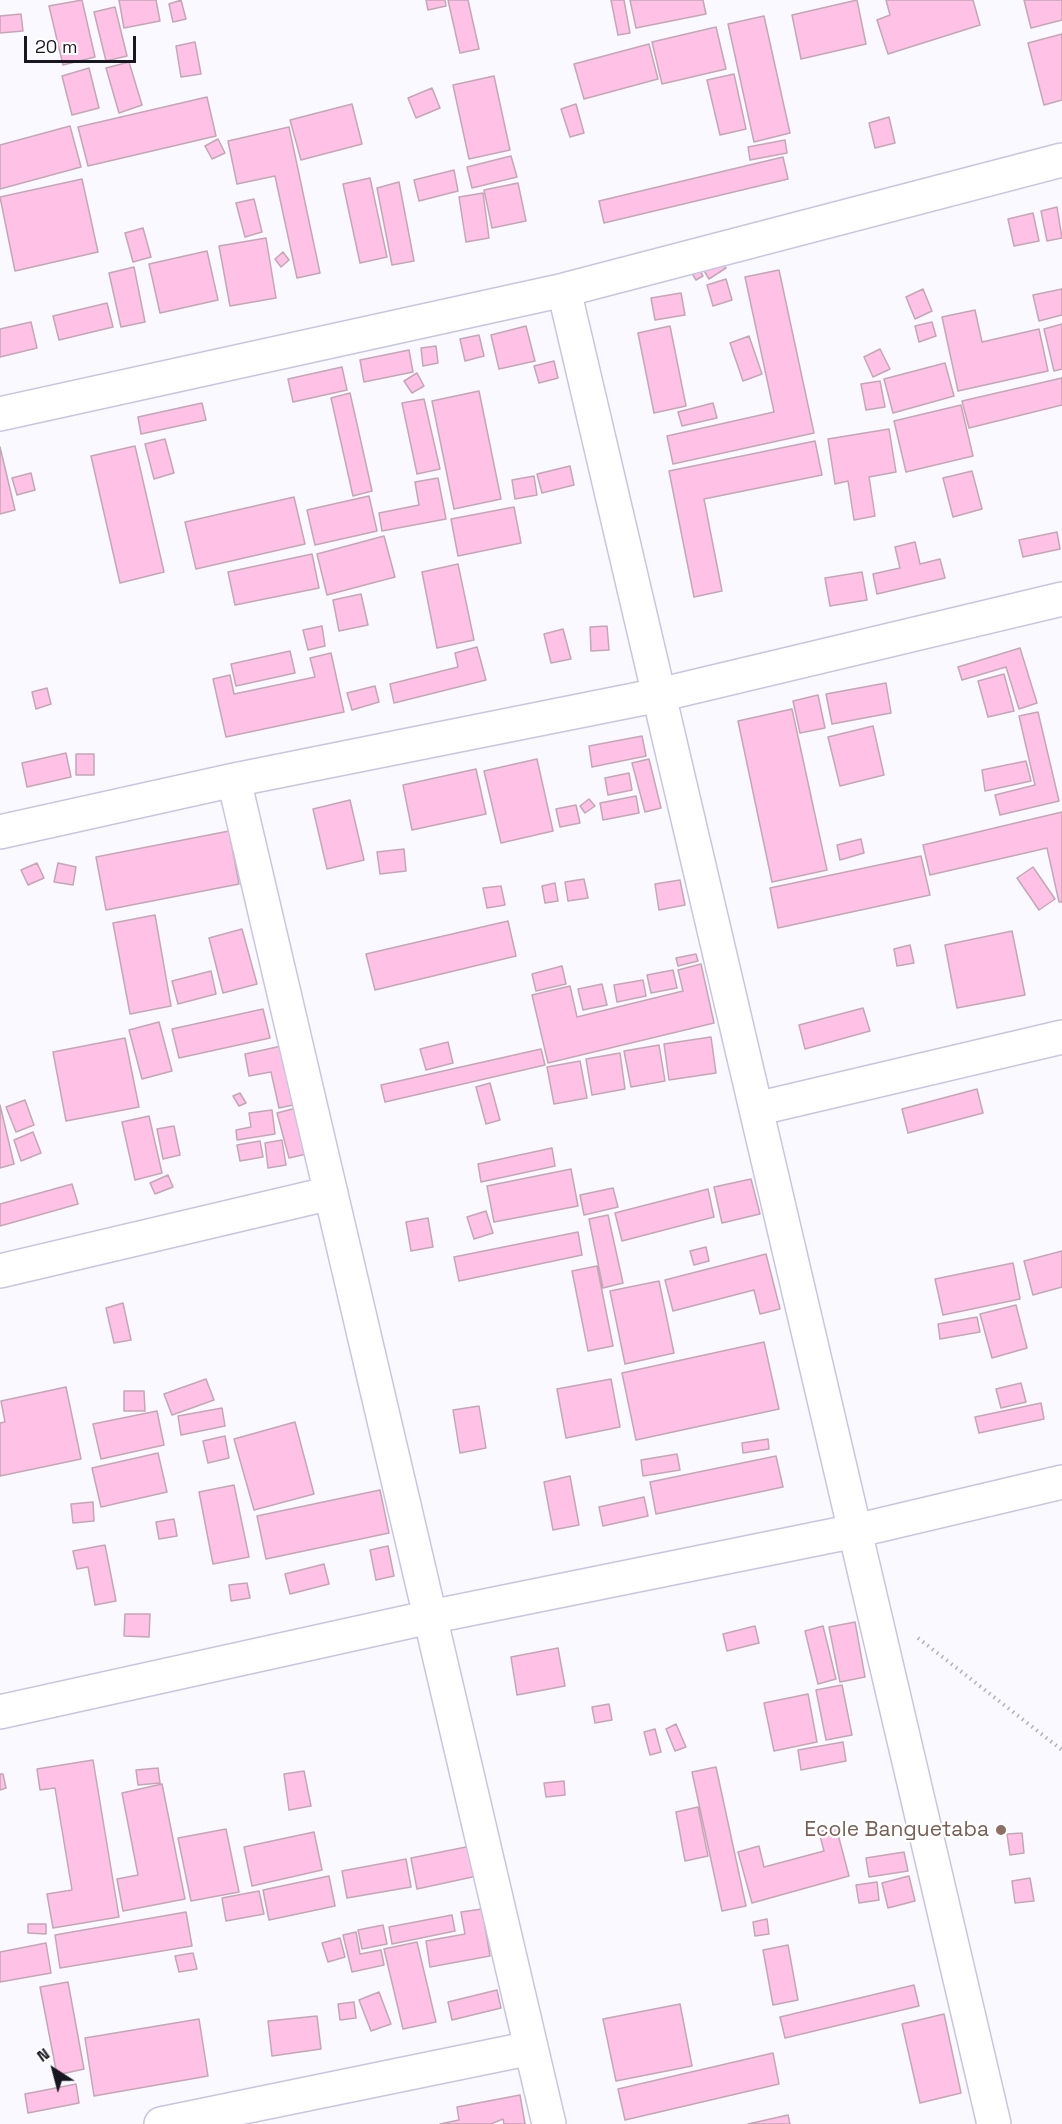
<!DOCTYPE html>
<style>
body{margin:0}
#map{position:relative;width:1062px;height:2124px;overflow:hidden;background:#f9f9ff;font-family:"Space Grotesk",sans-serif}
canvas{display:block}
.north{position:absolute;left:24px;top:2040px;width:60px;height:60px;-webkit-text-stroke:4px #fff;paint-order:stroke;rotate:324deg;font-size:16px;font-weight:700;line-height:24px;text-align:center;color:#181721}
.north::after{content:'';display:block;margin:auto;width:21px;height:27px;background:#181721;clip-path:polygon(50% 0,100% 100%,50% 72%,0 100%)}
.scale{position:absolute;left:24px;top:36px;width:112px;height:27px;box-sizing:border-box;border:3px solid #181721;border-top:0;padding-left:8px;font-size:18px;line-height:21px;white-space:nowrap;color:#181721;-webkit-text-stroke:4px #fff;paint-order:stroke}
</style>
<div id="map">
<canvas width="1062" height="2124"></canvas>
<div class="north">N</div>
<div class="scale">20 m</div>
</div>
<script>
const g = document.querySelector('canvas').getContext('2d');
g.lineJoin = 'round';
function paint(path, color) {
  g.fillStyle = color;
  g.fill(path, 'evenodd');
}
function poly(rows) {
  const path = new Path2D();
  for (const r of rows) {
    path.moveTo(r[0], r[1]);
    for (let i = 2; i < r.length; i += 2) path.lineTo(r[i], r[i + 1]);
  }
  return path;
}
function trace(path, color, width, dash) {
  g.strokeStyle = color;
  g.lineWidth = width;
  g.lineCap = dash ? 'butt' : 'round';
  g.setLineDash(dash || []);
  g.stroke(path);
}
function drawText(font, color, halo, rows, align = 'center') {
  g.font = font + ' "Space Grotesk",sans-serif';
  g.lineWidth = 4.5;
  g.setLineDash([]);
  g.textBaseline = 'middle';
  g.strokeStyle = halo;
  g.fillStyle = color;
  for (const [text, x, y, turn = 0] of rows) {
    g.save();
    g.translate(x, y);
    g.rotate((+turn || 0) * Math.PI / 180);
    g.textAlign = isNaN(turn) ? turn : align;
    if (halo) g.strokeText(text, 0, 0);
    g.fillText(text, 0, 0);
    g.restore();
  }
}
const building = poly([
 [82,0,95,57,63,65,49,6,82,0],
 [119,0,156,0,160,21,124,28,119,0],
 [181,0,186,19,173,22,169,4,181,0],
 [426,0,445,0,446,6,428,10,426,0],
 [448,0,468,0,479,49,460,53,448,0],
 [611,0,624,0,630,33,618,35,611,0],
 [630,0,703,0,706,14,636,28,630,0],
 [857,0,866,44,801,59,792,15,857,0],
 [886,0,973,0,980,25,888,54,877,20,890,15,886,0],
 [1024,0,1062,0,1062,20,1031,28,1024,0],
 [115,7,127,56,106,61,94,12,115,7],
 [21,14,23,31,0,33,0,16,21,14],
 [764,16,790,133,754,142,728,24,764,16],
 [716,27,726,69,662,84,652,42,716,27],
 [1062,34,1062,100,1044,105,1028,43,1062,34],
 [195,42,201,74,181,77,176,46,195,42],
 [649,44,658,79,584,99,574,64,649,44],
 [129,62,142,105,119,113,106,68,129,62],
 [89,68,99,108,72,115,62,76,89,68],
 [734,74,746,129,720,135,707,80,734,74],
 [494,76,510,150,469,159,453,85,494,76],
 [432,88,440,108,416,118,408,98,432,88],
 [207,97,216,136,88,166,78,127,207,97],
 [352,104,362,144,301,160,290,120,352,104],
 [576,104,584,133,570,137,561,109,576,104],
 [889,117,895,143,875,148,869,123,889,117],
 [70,126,81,167,0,189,0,145,70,126],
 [289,127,320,273,297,278,275,176,237,184,228,141,289,127],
 [218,139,225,153,212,159,205,146,218,139],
 [785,140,787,153,750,160,748,147,785,140],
 [511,156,517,177,472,188,467,167,511,156],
 [783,157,788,179,604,223,599,201,783,157],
 [454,170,458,191,419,201,414,180,454,170],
 [370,178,387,257,360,263,343,184,370,178],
 [82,179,98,252,15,271,0,197,82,179],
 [399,182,414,261,392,265,377,188,399,182],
 [518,183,526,221,492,228,484,190,518,183],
 [483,193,489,238,466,242,459,197,483,193],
 [254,199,262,232,245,237,236,203,254,199],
 [1057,207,1062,238,1047,241,1041,211,1057,207],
 [1033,213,1039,241,1014,246,1008,219,1033,213],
 [143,228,151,257,133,262,125,233,143,228],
 [266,238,276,298,230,306,219,246,266,238],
 [207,251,218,300,160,313,149,264,207,251],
 [283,252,289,260,281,267,275,259,283,252],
 [718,258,726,268,709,279,703,269,718,258],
 [697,266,703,276,696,280,690,270,697,266],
 [134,267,145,322,121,327,109,273,134,267],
 [779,270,814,433,673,464,667,436,774,412,745,277,779,270],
 [726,279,732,300,713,306,707,285,726,279],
 [923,289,932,311,915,319,906,297,923,289],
 [1062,289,1062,315,1039,321,1033,295,1062,289],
 [681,293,685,315,655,320,651,298,681,293],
 [107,303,113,327,59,340,53,316,107,303],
 [975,310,982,342,1039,329,1048,371,958,391,942,317,975,310],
 [31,322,37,348,0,357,0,329,31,322],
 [932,322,936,336,919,342,915,326,932,322],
 [1062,324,1062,369,1054,371,1044,329,1062,324],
 [526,326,535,361,499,369,491,335,526,326],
 [670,326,686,406,654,413,638,333,670,326],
 [479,335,484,356,465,361,460,339,479,335],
 [749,336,762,374,743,381,730,343,749,336],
 [436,346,438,363,423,366,421,348,436,346],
 [880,349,890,369,873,377,864,357,880,349],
 [409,350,413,372,364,382,360,360,409,350],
 [554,361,558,378,539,383,534,366,554,361],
 [945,363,954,396,893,413,884,379,945,363],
 [342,367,347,390,293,402,288,379,342,367],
 [417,373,424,386,412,393,404,381,417,373],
 [1062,378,1062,405,969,428,962,401,1062,378],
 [880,381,885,407,866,410,861,384,880,381],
 [479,391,501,499,454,509,432,401,479,391],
 [350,393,372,491,353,496,331,398,350,393],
 [424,399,440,469,417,474,402,403,424,399],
 [202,403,206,420,141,434,138,417,202,403],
 [713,403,717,418,682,426,678,412,713,403],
 [961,405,973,456,906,472,894,421,961,405],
 [889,429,896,472,869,477,875,516,854,520,848,481,835,484,828,439,889,429],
 [165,439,174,473,154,479,145,444,165,439],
 [815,441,822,475,704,499,722,591,694,597,669,471,815,441],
 [135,446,164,572,120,583,91,456,135,446],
 [0,447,15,510,0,514,0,447],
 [570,466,574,485,542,493,537,474,570,466],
 [972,471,982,509,953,517,943,478,972,471],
 [31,473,35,490,17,495,12,478,31,473],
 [534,476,537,495,515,499,512,480,534,476],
 [438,478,446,519,382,531,379,513,419,505,415,482,438,478],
 [369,496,377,531,315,545,307,510,369,496],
 [294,497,305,544,196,569,185,522,294,497],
 [514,507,521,543,458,556,451,519,514,507],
 [1057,532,1060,549,1023,557,1019,540,1057,532],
 [384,536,395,577,327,595,317,554,384,536],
 [915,542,920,564,940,559,945,578,877,594,873,574,900,568,895,547,915,542],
 [312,554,319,588,235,605,228,572,312,554],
 [458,564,474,640,437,648,422,572,458,564],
 [862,572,867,600,830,606,825,578,862,572],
 [361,594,368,625,339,631,333,600,361,594],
 [322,626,325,646,308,650,303,630,322,626],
 [607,626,609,650,591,651,590,627,607,626],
 [563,629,571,659,551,663,544,634,563,629],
 [477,647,486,680,394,703,390,684,458,667,455,653,477,647],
 [1020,648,1037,703,1019,709,1006,667,962,680,958,667,1020,648],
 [290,651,295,673,236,686,231,664,290,651],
 [331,653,344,712,226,737,213,679,230,675,234,694,315,677,310,658,331,653],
 [1004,674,1014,711,988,717,978,681,1004,674],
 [886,683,891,713,832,724,826,694,886,683],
 [375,686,379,702,352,710,347,693,375,686],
 [47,688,51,704,36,709,32,692,47,688],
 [818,695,825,728,800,733,793,701,818,695],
 [792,709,827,870,772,882,738,721,792,709],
 [1038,712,1059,801,1000,815,995,795,1035,785,1019,716,1038,712],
 [873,726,884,775,840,786,828,737,873,726],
 [642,736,646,756,592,767,589,746,642,736],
 [66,753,71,777,27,787,22,763,66,753],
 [76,754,94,754,94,775,76,775,76,754],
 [537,759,553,831,501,843,484,771,537,759],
 [649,759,661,808,645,812,632,763,649,759],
 [1026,761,1031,781,985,791,982,770,1026,761],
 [476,769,486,814,412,830,403,785,476,769],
 [629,773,632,790,608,795,605,778,629,773],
 [636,796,639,813,603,820,600,803,636,796],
 [589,799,595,806,585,813,580,806,589,799],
 [350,800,364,860,327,869,313,809,350,800],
 [576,805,580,823,560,827,556,809,576,805],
 [1062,812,1062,902,1059,902,1047,848,930,875,923,845,1062,812],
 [229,831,239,884,106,910,96,857,229,831],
 [861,839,864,853,840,860,837,845,861,839],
 [404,849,406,871,380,874,377,852,404,849],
 [921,856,930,895,778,928,770,888,921,856],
 [37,863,44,878,28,885,21,870,37,863],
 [58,863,76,867,73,885,54,882,58,863],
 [1033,867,1055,899,1039,910,1017,878,1033,867],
 [584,879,588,898,568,901,565,882,584,879],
 [680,880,685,905,659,910,655,884,680,880],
 [555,883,558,901,545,903,542,886,555,883],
 [501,886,505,905,487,908,483,888,501,886],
 [155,915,171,1006,130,1014,113,923,155,915],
 [508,921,516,956,375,990,366,954,508,921],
 [242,929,257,984,223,993,209,938,242,929],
 [1012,931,1025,995,957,1008,945,945,1012,931],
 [910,945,914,963,897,966,894,949,910,945],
 [696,954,698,961,678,966,676,958,696,954],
 [701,964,714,1023,548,1063,532,995,570,986,577,1017,683,991,678,970,701,964],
 [562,966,566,984,536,991,532,974,562,966],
 [673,970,677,988,651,993,647,975,673,970],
 [211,971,216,994,178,1004,172,981,211,971],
 [643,980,646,996,617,1002,614,985,643,980],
 [602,984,607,1005,583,1010,578,989,602,984],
 [863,1008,870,1031,805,1049,799,1025,863,1008],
 [263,1009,270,1038,179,1058,172,1029,263,1009],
 [159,1022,172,1071,142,1079,129,1030,159,1022],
 [711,1037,716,1073,669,1080,664,1044,711,1037],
 [125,1038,139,1107,66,1121,53,1052,125,1038],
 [448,1042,453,1063,426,1070,420,1049,448,1042],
 [286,1045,298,1104,279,1108,271,1072,249,1076,245,1054,286,1045],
 [659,1045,665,1081,631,1087,624,1051,659,1045],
 [541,1049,545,1065,385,1102,381,1085,541,1049],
 [620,1053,625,1089,592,1095,586,1059,620,1053],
 [580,1061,587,1098,554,1104,547,1067,580,1061],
 [490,1083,500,1120,486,1124,476,1087,490,1083],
 [977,1089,983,1113,908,1133,902,1109,977,1089],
 [240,1093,246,1103,239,1106,233,1096,240,1093],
 [25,1100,34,1125,16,1132,6,1107,25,1100],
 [0,1105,14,1164,0,1168,0,1105],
 [300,1107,311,1153,289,1158,277,1113,300,1107],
 [272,1110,275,1134,237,1140,236,1130,251,1127,249,1113,272,1110],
 [149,1116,162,1173,135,1180,122,1122,149,1116],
 [174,1126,180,1155,163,1159,157,1129,174,1126],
 [33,1132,41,1153,21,1161,14,1140,33,1132],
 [282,1140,286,1165,268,1168,265,1143,282,1140],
 [260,1141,263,1157,240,1161,237,1145,260,1141],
 [552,1148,555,1166,481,1182,478,1164,552,1148],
 [571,1169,578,1206,494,1222,487,1186,571,1169],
 [168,1175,173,1187,155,1194,150,1183,168,1175],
 [751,1179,760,1214,722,1223,714,1187,751,1179],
 [72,1184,78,1204,0,1226,0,1204,72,1184],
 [613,1188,618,1207,584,1215,580,1195,613,1188],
 [708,1189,714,1217,622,1241,615,1213,708,1189],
 [486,1211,493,1233,474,1239,467,1217,486,1211],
 [608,1215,623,1283,603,1288,589,1219,608,1215],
 [428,1218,433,1247,411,1251,406,1222,428,1218],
 [578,1232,582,1255,459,1281,454,1257,578,1232],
 [706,1247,709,1261,694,1265,690,1251,706,1247],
 [1062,1251,1062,1287,1033,1295,1024,1261,1062,1251],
 [766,1254,780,1309,760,1314,754,1290,673,1311,665,1280,766,1254],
 [1013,1263,1020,1299,943,1315,935,1279,1013,1263],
 [597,1266,613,1346,588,1351,572,1271,597,1266],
 [659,1281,674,1353,625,1364,610,1291,659,1281],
 [123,1303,131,1340,114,1343,106,1308,123,1303],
 [1016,1305,1027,1348,992,1358,980,1314,1016,1305],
 [977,1317,980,1332,940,1339,938,1324,977,1317],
 [764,1342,779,1409,636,1440,622,1373,764,1342],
 [206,1379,214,1400,172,1415,164,1394,206,1379],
 [611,1379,620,1427,566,1438,557,1389,611,1379],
 [1021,1383,1026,1402,1001,1408,996,1389,1021,1383],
 [66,1387,81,1459,0,1476,0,1423,5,1422,1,1401,66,1387],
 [124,1391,144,1391,145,1411,124,1411,124,1391],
 [1041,1403,1044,1419,979,1433,975,1417,1041,1403],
 [479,1406,486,1448,460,1453,453,1410,479,1406],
 [222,1408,225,1426,181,1435,178,1416,222,1408],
 [157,1411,164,1445,101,1459,93,1424,157,1411],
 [295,1422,314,1494,254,1510,234,1439,295,1422],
 [225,1436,229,1458,208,1463,203,1441,225,1436],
 [768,1439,769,1449,743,1453,742,1443,768,1439],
 [158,1453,167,1492,101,1507,92,1468,158,1453],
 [677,1454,680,1470,643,1476,641,1460,677,1454],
 [776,1456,783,1487,656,1514,650,1482,776,1456],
 [570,1476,579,1525,553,1530,544,1482,570,1476],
 [234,1485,249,1557,213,1564,199,1492,234,1485],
 [380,1490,389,1533,266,1559,257,1516,380,1490],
 [644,1497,648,1516,603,1526,599,1507,644,1497],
 [93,1502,94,1521,73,1523,71,1504,93,1502],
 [174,1519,177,1536,159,1539,156,1522,174,1519],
 [105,1545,116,1601,95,1605,88,1567,77,1569,73,1551,105,1545],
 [388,1546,394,1576,376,1580,370,1550,388,1546],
 [324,1564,329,1584,290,1594,285,1574,324,1564],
 [247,1583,250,1598,231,1601,229,1585,247,1583],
 [125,1614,150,1614,149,1637,124,1636,125,1614],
 [855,1622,865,1677,840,1682,829,1627,855,1622],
 [755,1626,759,1643,727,1651,723,1634,755,1626],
 [823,1626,836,1679,818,1684,805,1631,823,1626],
 [558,1648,565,1686,517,1695,511,1657,558,1648],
 [842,1685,852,1735,826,1740,816,1690,842,1685],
 [808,1694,817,1742,774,1751,764,1703,808,1694],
 [609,1704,612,1720,595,1723,592,1707,609,1704],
 [676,1724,686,1747,675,1751,666,1729,676,1724],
 [655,1729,661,1752,650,1755,644,1732,655,1729],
 [843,1742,846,1761,801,1770,798,1750,843,1742],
 [93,1760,119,1917,53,1928,47,1894,72,1890,55,1788,40,1790,37,1769,93,1760],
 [716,1767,746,1906,722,1911,692,1772,716,1767],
 [158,1768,160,1783,138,1785,136,1770,158,1768],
 [304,1771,311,1806,289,1810,284,1774,304,1771],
 [0,1774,3,1774,6,1788,0,1790,0,1774],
 [564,1781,565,1795,546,1797,544,1783,564,1781],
 [162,1784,185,1899,123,1911,117,1879,138,1875,122,1793,162,1784],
 [698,1807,708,1856,685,1861,676,1812,698,1807],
 [836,1827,849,1876,752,1903,738,1852,759,1846,764,1867,824,1851,819,1832,836,1827],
 [226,1829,239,1892,191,1901,178,1838,226,1829],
 [314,1832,322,1870,252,1886,244,1847,314,1832],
 [1022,1833,1024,1853,1010,1855,1007,1834,1022,1833],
 [471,1846,477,1876,417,1889,411,1858,471,1846],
 [904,1852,908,1871,869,1877,866,1858,904,1852],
 [406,1859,411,1887,347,1898,342,1871,406,1859],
 [329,1876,335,1906,269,1920,263,1890,329,1876],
 [909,1876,915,1901,888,1908,882,1883,909,1876],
 [1030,1878,1034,1901,1015,1903,1012,1881,1030,1878],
 [877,1882,879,1900,859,1903,856,1885,877,1882],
 [259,1891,264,1914,226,1921,222,1898,259,1891],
 [482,1909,490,1956,430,1967,426,1941,465,1934,461,1912,482,1909],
 [186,1912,192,1946,60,1968,55,1935,186,1912],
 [452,1915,455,1931,392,1944,389,1927,452,1915],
 [767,1919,769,1934,755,1936,753,1922,767,1919],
 [28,1924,46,1924,46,1934,28,1933,28,1924],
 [383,1925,387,1944,362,1949,358,1930,383,1925],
 [356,1932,360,1954,381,1950,384,1965,352,1972,343,1935,356,1932],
 [340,1938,345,1957,328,1962,322,1943,340,1938],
 [417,1942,436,2022,403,2029,384,1949,417,1942],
 [46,1943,51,1973,0,1982,0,1952,46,1943],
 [788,1945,798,2000,773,2005,763,1950,788,1945],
 [193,1953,197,1969,179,1972,175,1956,193,1953],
 [68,1982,84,2069,57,2075,40,1987,68,1982],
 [914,1985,919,2006,785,2038,780,2017,914,1985],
 [497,1990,501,2008,452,2020,448,2002,497,1990],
 [379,1992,391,2024,371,2031,359,2000,379,1992],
 [354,2002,356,2018,340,2020,338,2004,354,2002],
 [680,2004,692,2066,616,2081,603,2019,680,2004],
 [944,2014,961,2093,920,2103,902,2024,944,2014],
 [317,2016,321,2049,272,2056,268,2021,317,2016],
 [199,2019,208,2076,94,2096,85,2038,199,2019],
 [773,2053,779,2084,625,2120,618,2089,773,2053],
 [76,2084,79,2103,28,2113,25,2094,76,2084],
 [520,2095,525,2124,504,2124,503,2119,491,2124,440,2124,459,2120,457,2107,520,2095],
 [788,2115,790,2124,748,2124,788,2115]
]);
paint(building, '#ffc1e5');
trace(building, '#c4a7b7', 1.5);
const minor = poly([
 [564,290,994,2124],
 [0,414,564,290,1062,160],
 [234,780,549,2124],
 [0,832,234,780,659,695,1062,599],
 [756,1109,1062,1037],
 [0,1271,331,1193],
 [0,1712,430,1617,855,1531,1062,1482],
 [161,2124,531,2048]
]);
trace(minor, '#c8c5e2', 36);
trace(poly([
 [918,1638,1062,1750]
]), '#b1b1b8', 4, [1.5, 4.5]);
trace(minor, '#fff', 33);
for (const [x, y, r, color] of [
 [1001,1830,6,"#8d6e63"]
]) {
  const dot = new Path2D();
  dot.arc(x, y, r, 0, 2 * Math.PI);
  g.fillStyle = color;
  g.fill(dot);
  trace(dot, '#fff', 2);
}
drawText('21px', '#785e54', '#fff', [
 ["Ecole Banguetaba",989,1830]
], 'right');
</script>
